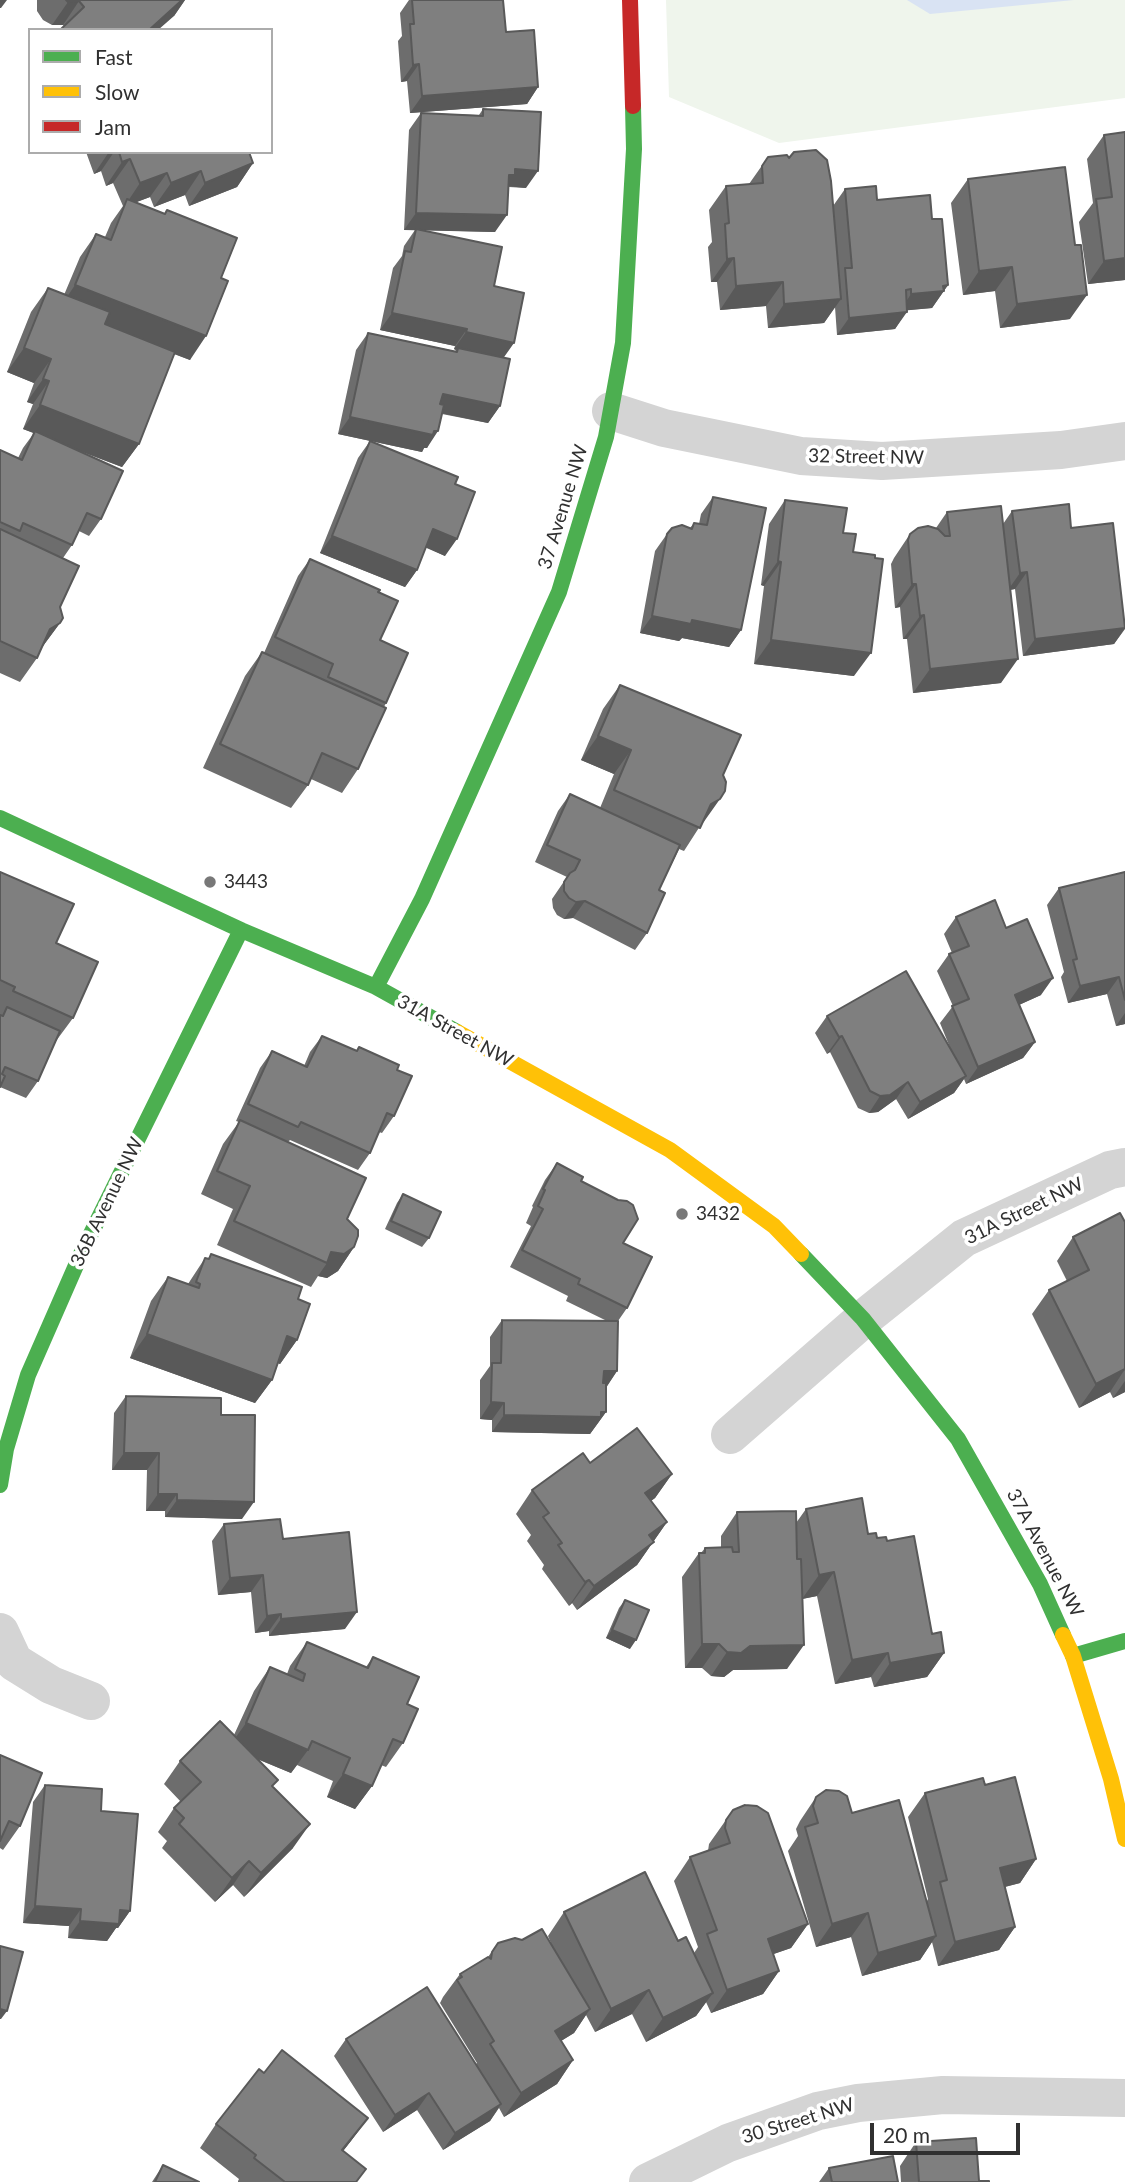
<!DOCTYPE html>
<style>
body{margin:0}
#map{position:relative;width:1125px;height:2182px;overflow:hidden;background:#fff;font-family:Lato,sans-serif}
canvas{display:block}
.legend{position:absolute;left:28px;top:28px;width:245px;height:126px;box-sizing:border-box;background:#fff;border:2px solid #acacac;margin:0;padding:9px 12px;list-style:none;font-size:21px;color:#303030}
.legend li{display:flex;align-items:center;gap:14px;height:35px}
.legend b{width:35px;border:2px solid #acacac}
.scale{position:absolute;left:870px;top:2123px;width:150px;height:32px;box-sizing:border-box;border:4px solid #303030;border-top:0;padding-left:9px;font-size:21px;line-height:24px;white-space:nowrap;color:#303030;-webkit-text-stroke:5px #fff;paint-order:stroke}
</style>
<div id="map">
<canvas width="1125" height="2182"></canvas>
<ul class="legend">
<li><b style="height:9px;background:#4caf50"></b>Fast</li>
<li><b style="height:9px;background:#ffc107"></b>Slow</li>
<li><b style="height:9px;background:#c62828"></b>Jam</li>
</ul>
<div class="scale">20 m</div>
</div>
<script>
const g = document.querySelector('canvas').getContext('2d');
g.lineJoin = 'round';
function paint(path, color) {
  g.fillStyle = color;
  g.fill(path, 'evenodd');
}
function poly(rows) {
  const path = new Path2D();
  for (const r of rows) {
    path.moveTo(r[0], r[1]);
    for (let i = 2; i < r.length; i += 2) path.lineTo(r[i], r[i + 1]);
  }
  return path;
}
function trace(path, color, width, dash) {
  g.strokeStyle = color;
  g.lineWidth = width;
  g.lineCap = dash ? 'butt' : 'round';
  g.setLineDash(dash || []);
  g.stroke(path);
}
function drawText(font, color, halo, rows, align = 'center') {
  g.font = font + ' Lato,sans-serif';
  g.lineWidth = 7;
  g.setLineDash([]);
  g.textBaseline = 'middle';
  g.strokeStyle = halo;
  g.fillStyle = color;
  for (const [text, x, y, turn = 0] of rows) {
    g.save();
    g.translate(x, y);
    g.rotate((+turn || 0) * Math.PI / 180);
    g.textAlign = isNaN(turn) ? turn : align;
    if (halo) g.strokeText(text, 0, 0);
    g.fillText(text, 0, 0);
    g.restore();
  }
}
paint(poly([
 [666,0,1125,0,1125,98,779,143,669,97]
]), '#eff5ec');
paint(poly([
 [907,0,1074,0,930,14]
]), '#d9e3f3');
trace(poly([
 [611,411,664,428,801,456,882,461,1061,450,1125,441],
 [730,1435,863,1319,964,1238,1110,1170,1125,1167],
 [0,1632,14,1662,51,1685,91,1701],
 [648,2182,728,2143,818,2111,858,2103,943,2095,1125,2098]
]), '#d4d4d4', 38);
trace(poly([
 [0,818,241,930,376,987,457,1032],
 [376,987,422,899,559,592,606,437,623,343,634,149,633,106],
 [801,1254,863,1319,958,1439,1040,1584,1063,1635],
 [0,1485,6,1449,28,1375,81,1254,241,930],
 [1073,1656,1125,1641]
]), '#4caf50', 16);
trace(poly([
 [457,1032,670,1150,774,1226,801,1254],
 [1063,1635,1073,1656,1111,1779,1125,1839]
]), '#ffc107', 16);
trace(poly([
 [630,0,633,106]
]), '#c62828', 16);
paint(poly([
 [37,0,185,0,174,16,64,26,63,25,52,25,43,20,37,11],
 [409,0,503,0,506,32,538,87,527,104,410,113,407,81,401,82,398,41,402,36,400,13],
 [483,109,526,188,509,187,495,232,422,230,494,286,504,357,500,406,488,423,442,414,427,448,424,448,422,452,338,434,356,350,368,333,455,351,456,350,454,349,455,346,380,330,393,268,402,256,404,246,415,230,404,230,409,130,421,113,479,115],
 [1104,135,1125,280,1088,284,1079,222,1093,203,1087,159],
 [86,152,249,152,253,163,237,187,189,206,185,195,154,207,150,197,136,202,164,214,167,210,221,278,190,360,174,354,139,444,122,467,74,449,101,519,89,536,79,531,72,545,63,558,60,623,43,646,41,648,37,658,20,682,0,673,0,450,18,458,23,448,34,433,23,429,33,404,27,402,34,383,7,372,31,312,48,288,64,295,80,257,96,234,105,237,111,223,123,206,113,183,106,186,101,171,94,174],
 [768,157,839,277,833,206,845,189,932,219,948,285,932,308,907,310,895,329,837,335,835,307,824,323,768,328,766,306,720,310,717,282,711,282,708,247,712,242,709,210,726,186,749,184],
 [968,179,1070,319,1000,328,995,291,963,295,951,203],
 [370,441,455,484,445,556,426,547,417,570,405,587,320,553,358,458],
 [713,497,741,630,729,647,682,638,679,641,640,633,655,551,667,534,690,528,694,523,699,524,701,514],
 [785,500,843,533,853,552,854,676,754,664,764,586,761,585,769,524],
 [1012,511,1071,528,1125,621,1125,629,1114,644,1023,656,1015,589,1010,590,1001,683,913,693,907,639,903,639,900,607,895,608,891,564,894,558,910,534,936,528,947,512,1003,524],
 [310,559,380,640,386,703,384,707,358,769,342,793,311,779,308,785,291,808,203,768,245,676,262,652,264,653,298,576],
 [620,685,702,823,684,851,679,849,659,890,647,933,635,950,573,918,564,919,557,915,553,908,552,899,567,877,535,862,558,811,570,794,600,808,614,774,581,760,603,709],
 [0,872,56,943,73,1018,56,1041,38,1081,26,1098,0,1087],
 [1125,872,1125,1024,1116,1026,1107,994,1068,1003,1061,977,1064,972,1047,905,1059,888],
 [956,917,1006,928,1041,995,1019,1005,1035,1042,1023,1058,966,1084,964,1079,954,1093,908,1119,896,1099,878,1112,869,1113,858,1108,830,1052,827,1054,815,1033,827,1016,951,1050,940,1023,953,1006,937,971,949,954,952,953,944,934],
 [322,1036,356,1051,359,1047,397,1070,394,1116,382,1133,379,1132,370,1153,358,1170,290,1140,288,1142,347,1219,354,1247,338,1271,327,1278,318,1276,311,1287,217,1245,233,1209,201,1194,223,1144,239,1122,236,1121,260,1068,272,1051,304,1066,310,1052],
 [557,1163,581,1181,623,1243,627,1308,618,1321,617,1371,606,1387,606,1412,590,1434,492,1432,492,1420,480,1419,480,1380,490,1366,490,1337,502,1320,607,1321,566,1301,568,1296,510,1267,531,1226,526,1223,533,1207,532,1206,545,1180],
 [403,1194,429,1238,422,1247,385,1229,397,1203],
 [1125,1222,1125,1392,1113,1398,1110,1392,1079,1408,1032,1314,1049,1290,1067,1281,1057,1261,1073,1237],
 [211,1254,298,1299,297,1340,280,1364,278,1363,272,1380,255,1403,130,1358,151,1301,168,1277,188,1284,205,1258,208,1259],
 [126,1396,221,1415,242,1519,165,1517,165,1511,146,1511,147,1470,112,1470,114,1413],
 [590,1463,672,1474,655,1498,651,1501,667,1522,637,1565,577,1610,572,1603,569,1606,542,1569,544,1565,527,1541,531,1535,516,1514,532,1490],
 [806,1509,877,1538,887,1541,932,1634,944,1653,927,1677,874,1687,871,1677,835,1684,817,1596,802,1599,787,1669,733,1670,724,1677,711,1676,702,1668,685,1668,682,1577,699,1553,701,1553,705,1548,721,1547,721,1536,737,1512,796,1523],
 [224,1524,283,1539,345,1629,269,1636,269,1631,255,1633,251,1592,218,1595,212,1541],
 [625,1600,630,1649,606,1638,619,1608],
 [307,1642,366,1667,373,1657,407,1704,403,1743,386,1767,381,1765,372,1786,355,1809,327,1797,333,1781,297,1765,291,1773,257,1759,273,1787,293,1848,244,1897,233,1885,215,1902,162,1848,167,1841,158,1832,174,1808,181,1802,164,1784,180,1761,234,1735,254,1691,270,1667,287,1674,290,1666],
 [0,1755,20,1826,3,1850,0,1848],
 [45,1785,101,1811,130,1911,118,1928,116,1928,107,1941,68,1938,69,1926,23,1923,33,1802],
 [985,1785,1036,1859,1020,1883,1005,1887,1015,1927,999,1950,938,1966,932,1942,920,1960,862,1976,851,1937,816,1947,788,1851,798,1836,796,1829,800,1821,816,1797,927,1901,928,1899,908,1817,925,1793],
 [733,1810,808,1924,791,1948,773,1954,779,1971,763,1994,711,2013,706,2002,696,2016,646,2042,632,2014,595,2032,586,2015,574,2033,561,2041,573,2060,557,2084,504,2117,499,2108,490,2121,443,2150,417,2110,383,2132,334,2056,346,2039,476,2064,477,2063,440,2003,443,1997,460,1974,488,1957,498,1943,553,1948,548,1936,564,1912,678,1941,694,1953,698,1947,674,1881,690,1857,708,1851,709,1844],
 [264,2073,368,2118,343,2151,357,2182,238,2182,238,2181,239,2179,200,2148,216,2124],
 [916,2142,979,2181,989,2182,901,2182,900,2166],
 [163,2165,199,2182,152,2182],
 [829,2168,898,2182,819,2182]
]), '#6d6d6d');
paint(poly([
 [0,0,7,0,1,8,0,8],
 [182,0,185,0,174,16,158,30,149,30],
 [79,1,63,25,52,25,68,2],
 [419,64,407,81,401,82,413,65],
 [538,87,527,104,410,113,422,96],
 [109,152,114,152,101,171,94,174],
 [130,159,113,183,106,186,122,162],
 [253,163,237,187,189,206,205,183],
 [515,169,538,171,526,188,507,186,509,175],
 [201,171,185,195,154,207,171,183],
 [167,173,150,197,124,207,140,183],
 [416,213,507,215,495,232,404,230],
 [734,258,717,282,711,282,727,259],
 [1125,258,1125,280,1088,284,1104,261],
 [1012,267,995,291,963,295,979,271],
 [783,282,766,306,720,310,736,286],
 [75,285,206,336,190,360,59,309],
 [948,285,932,308,900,311,911,294],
 [1087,295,1070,319,1000,328,1017,304],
 [841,299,824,323,768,328,784,304],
 [907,312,895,329,837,335,849,318],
 [392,313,467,329,455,346,380,330],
 [466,332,514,343,502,360,458,348,456,350,454,349],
 [24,348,51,359,34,383,7,372],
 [43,379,49,381,33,404,27,402],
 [443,394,500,406,488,423,431,411],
 [40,405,139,444,122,467,23,429],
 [350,417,434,431,438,431,427,448,424,448,422,452,338,434],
 [433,529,457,539,445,556,422,546],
 [332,536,417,570,405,587,320,553],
 [778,561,781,562,764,586,761,585],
 [1027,572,1015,589,1008,590,1020,573],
 [912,584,916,584,900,607,895,608],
 [924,615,907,639,903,639,920,616],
 [652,616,692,620,741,630,729,647,682,638,679,641,640,633],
 [60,623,43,646,33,652,50,629],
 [1125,628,1114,644,1023,656,1035,639],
 [771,640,871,653,854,676,754,664],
 [1018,659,1001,683,913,693,930,669],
 [598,736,631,750,614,774,581,760],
 [720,799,703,823,711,804],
 [585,901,573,918,564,919,576,902],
 [1119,977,1107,994,1068,1003,1080,986],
 [1053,978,1041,995,1003,1012,1015,995],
 [1125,1013,1125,1024,1116,1026],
 [842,1036,830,1052,827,1054,839,1037],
 [1035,1042,1023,1058,966,1084,978,1067],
 [966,1076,954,1093,908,1119,920,1102],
 [908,1082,896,1099,878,1112,869,1113,880,1096],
 [354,1247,338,1271,327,1278,318,1276,327,1263,331,1252],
 [147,1334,272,1380,255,1403,130,1358],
 [287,1336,297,1340,280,1364,270,1360],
 [1125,1369,1110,1392,1079,1408,1096,1384],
 [604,1371,617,1371,606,1388,592,1388],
 [1125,1381,1125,1392,1113,1398],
 [491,1402,504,1403,492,1420,480,1419],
 [601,1412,606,1412,590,1434,492,1432,504,1415],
 [124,1453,159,1453,147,1470,112,1470],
 [672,1474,655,1498,628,1517,645,1493],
 [158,1494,177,1494,165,1511,146,1511],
 [177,1500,254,1502,242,1519,165,1517],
 [667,1522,637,1565,577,1610,594,1586,649,1535],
 [834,1572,817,1596,802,1599,819,1575],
 [263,1575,251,1592,218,1595,230,1578],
 [589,1580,572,1603,569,1606,585,1582],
 [357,1612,345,1629,269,1636,281,1619],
 [281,1614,269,1631,255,1633,267,1616],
 [612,1630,636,1640,630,1649,606,1638],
 [702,1644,719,1644,702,1668,685,1668],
 [804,1645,787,1669,733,1670,724,1677,711,1676,727,1652,750,1646],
 [888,1653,871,1677,835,1684,852,1660],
 [944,1653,927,1677,874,1687,890,1663],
 [246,1723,308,1750,291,1773,229,1747],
 [343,1774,372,1786,355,1809,327,1797],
 [310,1824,293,1848,244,1897,261,1873],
 [1036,1859,1020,1883,984,1892,1000,1868],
 [249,1861,233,1885,215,1902,232,1878],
 [35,1906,81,1909,69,1926,23,1923],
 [120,1910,130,1911,118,1928,116,1928,107,1941,68,1938,80,1921],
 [868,1913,851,1937,816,1947,832,1924],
 [808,1924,791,1948,751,1962,768,1939],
 [1015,1927,999,1950,938,1966,955,1942],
 [936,1936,920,1960,862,1976,878,1953],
 [779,1971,763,1994,711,2013,727,1990],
 [649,1990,632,2014,595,2032,611,2009],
 [713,1993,696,2016,646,2042,663,2018],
 [0,2009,7,2011,1,2019,0,2019],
 [590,2009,574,2033,538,2055,555,2031],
 [573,2060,557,2084,504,2117,521,2093],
 [429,2093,417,2110,383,2132,395,2115],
 [501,2104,490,2121,443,2150,455,2133],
 [368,2118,351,2141,325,2174,342,2150]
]), '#595959');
const building = poly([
 [66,0,182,0,149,30,60,30,84,7,79,1,68,2,66,0],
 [412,0,503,0,506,32,534,30,538,87,422,96,419,64,413,65,410,24,414,24,412,0],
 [483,109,541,112,538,171,515,169,515,175,509,175,507,215,416,213,421,113,483,116,483,109],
 [1125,132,1125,258,1104,261,1096,199,1112,197,1104,135,1125,132],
 [816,150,827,160,831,181,841,299,784,304,783,282,736,286,734,258,727,259,725,224,729,223,726,186,763,183,762,166,768,157,787,155,789,158,794,152,816,150],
 [119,152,249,152,253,163,205,183,201,171,171,183,167,173,140,183,130,159,122,162,119,152],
 [1065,167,1075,245,1081,245,1087,295,1017,304,1012,267,979,271,968,179,1065,167],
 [876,186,877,200,930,195,932,219,942,219,948,285,943,286,944,291,911,294,911,289,906,290,907,312,849,318,845,268,852,268,845,189,876,186],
 [127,199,165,214,167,210,237,238,221,278,228,281,206,336,75,285,96,234,111,240,127,199],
 [416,229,502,247,494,286,524,293,514,343,466,332,467,329,392,313,405,251,411,252,416,229],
 [48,288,110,312,105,324,175,352,139,444,40,405,49,381,43,379,51,359,24,348,48,288],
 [368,333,457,352,458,348,510,359,500,406,443,394,440,404,444,405,438,431,434,431,433,435,350,417,368,333],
 [35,431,123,471,101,519,87,513,72,545,23,523,20,531,0,522,0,450,22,460,35,431],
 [370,441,458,477,455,484,475,492,457,539,433,529,417,570,332,536,370,441],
 [713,497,766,508,741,630,692,620,691,624,652,616,667,534,672,528,682,525,692,529,694,523,707,525,713,497],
 [785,500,847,508,843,533,856,534,853,552,875,555,875,558,883,559,871,653,771,640,781,562,778,561,785,500],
 [1069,504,1071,528,1113,523,1125,628,1035,639,1027,572,1020,573,1012,511,1069,504],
 [1001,506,1018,659,930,669,924,615,920,616,916,584,912,584,908,540,910,534,918,528,928,526,938,529,945,536,950,536,947,512,1001,506],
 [0,529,79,566,60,607,63,618,60,623,50,629,37,658,0,641,0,529],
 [310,559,380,590,378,592,398,601,380,640,408,653,386,703,328,677,333,664,275,637,310,559],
 [262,652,386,708,358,769,322,753,308,785,220,744,262,652],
 [620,685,741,735,723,775,726,782,725,791,720,799,711,804,700,828,614,790,631,750,598,736,620,685],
 [570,794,680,845,659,890,665,893,647,933,585,901,576,902,569,898,564,891,564,882,570,873,575,870,580,860,547,845,570,794],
 [0,872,74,904,56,943,98,962,73,1018,13,991,15,987,0,980,0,872],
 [1125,872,1125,1000,1119,977,1080,986,1073,960,1077,959,1059,888,1125,872],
 [995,900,1006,928,1027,919,1053,978,1015,995,1035,1042,978,1067,952,1006,969,999,949,954,969,946,956,917,995,900],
 [906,971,966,1076,920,1102,908,1082,890,1095,880,1096,870,1091,842,1036,839,1037,827,1016,906,971],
 [7,1007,60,1031,38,1081,5,1067,2,1074,5,1076,0,1087,0,1015,3,1016,7,1007],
 [322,1036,357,1051,359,1047,399,1065,397,1070,412,1076,394,1116,387,1113,370,1153,301,1122,298,1127,248,1104,272,1051,307,1067,322,1036],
 [240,1120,366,1178,347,1219,358,1230,358,1236,354,1247,344,1254,331,1252,327,1263,234,1221,250,1186,217,1171,240,1120],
 [557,1163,583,1177,581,1181,618,1200,627,1201,633,1205,638,1219,623,1243,652,1257,627,1308,578,1284,580,1279,522,1250,543,1209,538,1206,545,1190,543,1189,557,1163],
 [403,1194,441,1212,429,1238,391,1221,403,1194],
 [1120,1213,1125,1222,1125,1369,1096,1384,1049,1290,1089,1270,1073,1237,1120,1213],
 [211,1254,302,1287,298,1299,310,1304,297,1340,287,1336,272,1380,147,1334,168,1277,199,1288,200,1284,196,1282,205,1258,209,1259,211,1254],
 [502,1320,618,1321,617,1371,604,1371,603,1383,606,1383,606,1412,601,1412,601,1417,504,1415,504,1403,491,1402,492,1363,501,1363,502,1320],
 [126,1396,221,1398,221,1415,255,1415,254,1502,177,1500,177,1494,158,1494,159,1453,124,1453,126,1396],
 [637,1428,672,1474,645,1493,667,1522,649,1535,654,1542,594,1586,589,1580,585,1582,558,1545,562,1543,543,1517,549,1513,532,1490,583,1453,590,1463,637,1428],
 [862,1498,868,1534,876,1533,877,1538,886,1537,887,1541,914,1536,932,1634,941,1632,944,1653,890,1663,888,1653,852,1660,834,1572,819,1575,806,1509,862,1498],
 [796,1511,797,1559,801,1559,804,1645,750,1646,741,1653,727,1652,719,1644,702,1644,699,1553,705,1553,705,1548,732,1547,733,1552,739,1552,737,1512,796,1511],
 [280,1519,283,1539,349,1532,357,1612,281,1619,281,1614,267,1616,263,1575,230,1578,224,1524,280,1519],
 [625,1600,649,1610,636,1640,612,1630,625,1600],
 [307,1642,368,1668,373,1657,419,1677,407,1704,418,1709,403,1743,393,1739,372,1786,343,1774,350,1758,312,1741,308,1750,246,1723,270,1667,303,1681,305,1674,295,1669,307,1642],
 [220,1721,278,1780,272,1786,310,1824,261,1873,249,1861,232,1878,179,1824,184,1818,174,1808,201,1782,180,1761,220,1721],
 [0,1755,42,1773,20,1826,9,1821,0,1841,0,1755],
 [1015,1777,1036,1859,1000,1868,1015,1927,955,1942,940,1882,947,1880,925,1793,983,1778,985,1785,1015,1777],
 [45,1785,102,1789,101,1811,138,1814,130,1911,120,1910,119,1924,80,1921,81,1909,35,1906,45,1785],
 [826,1790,839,1791,847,1796,852,1813,899,1800,936,1936,878,1953,868,1913,832,1924,805,1827,818,1823,813,1806,816,1797,826,1790],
 [745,1805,757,1806,768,1813,808,1924,768,1939,779,1971,727,1990,707,1934,717,1930,690,1857,730,1843,725,1828,726,1820,733,1810,745,1805],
 [645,1872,678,1941,686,1937,713,1993,663,2018,649,1990,611,2009,564,1912,645,1872],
 [542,1929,590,2009,555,2031,573,2060,521,2093,490,2044,494,2041,457,1980,462,1977,460,1974,488,1957,491,1959,492,1952,498,1943,515,1938,522,1940,542,1929],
 [0,1946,23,1952,7,2011,0,2009,0,1946],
 [427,1987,501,2104,455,2133,429,2093,395,2115,346,2039,427,1987],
 [282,2050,368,2118,342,2150,366,2169,356,2182,285,2182,254,2158,256,2155,216,2124,259,2069,264,2073,282,2050],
 [976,2138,979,2181,989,2181,989,2182,919,2182,916,2142,976,2138],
 [893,2156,898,2182,832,2182,829,2168,893,2156],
 [163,2165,199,2182,155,2182,163,2165]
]);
paint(building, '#7f7f7f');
trace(building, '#595959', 2);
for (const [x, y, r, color] of [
 [210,882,7,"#787878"],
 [682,1214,7,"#787878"]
]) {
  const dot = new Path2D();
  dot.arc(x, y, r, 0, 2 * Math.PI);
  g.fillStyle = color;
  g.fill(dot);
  trace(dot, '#fff', 2.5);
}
drawText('19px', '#303030', '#fff', [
 ["32 Street NW",866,457,1],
 ["37 Avenue NW",563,507,-73],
 ["31A Street NW",455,1031,29],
 ["36B Avenue NW",107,1202,-64],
 ["31A Street NW",1024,1211,-26],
 ["37A Avenue NW",1045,1553,62],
 ["30 Street NW",798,2121,-17]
]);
drawText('19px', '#303030', '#fff', [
 ["3443",224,882],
 ["3432",696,1214]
], 'left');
</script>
